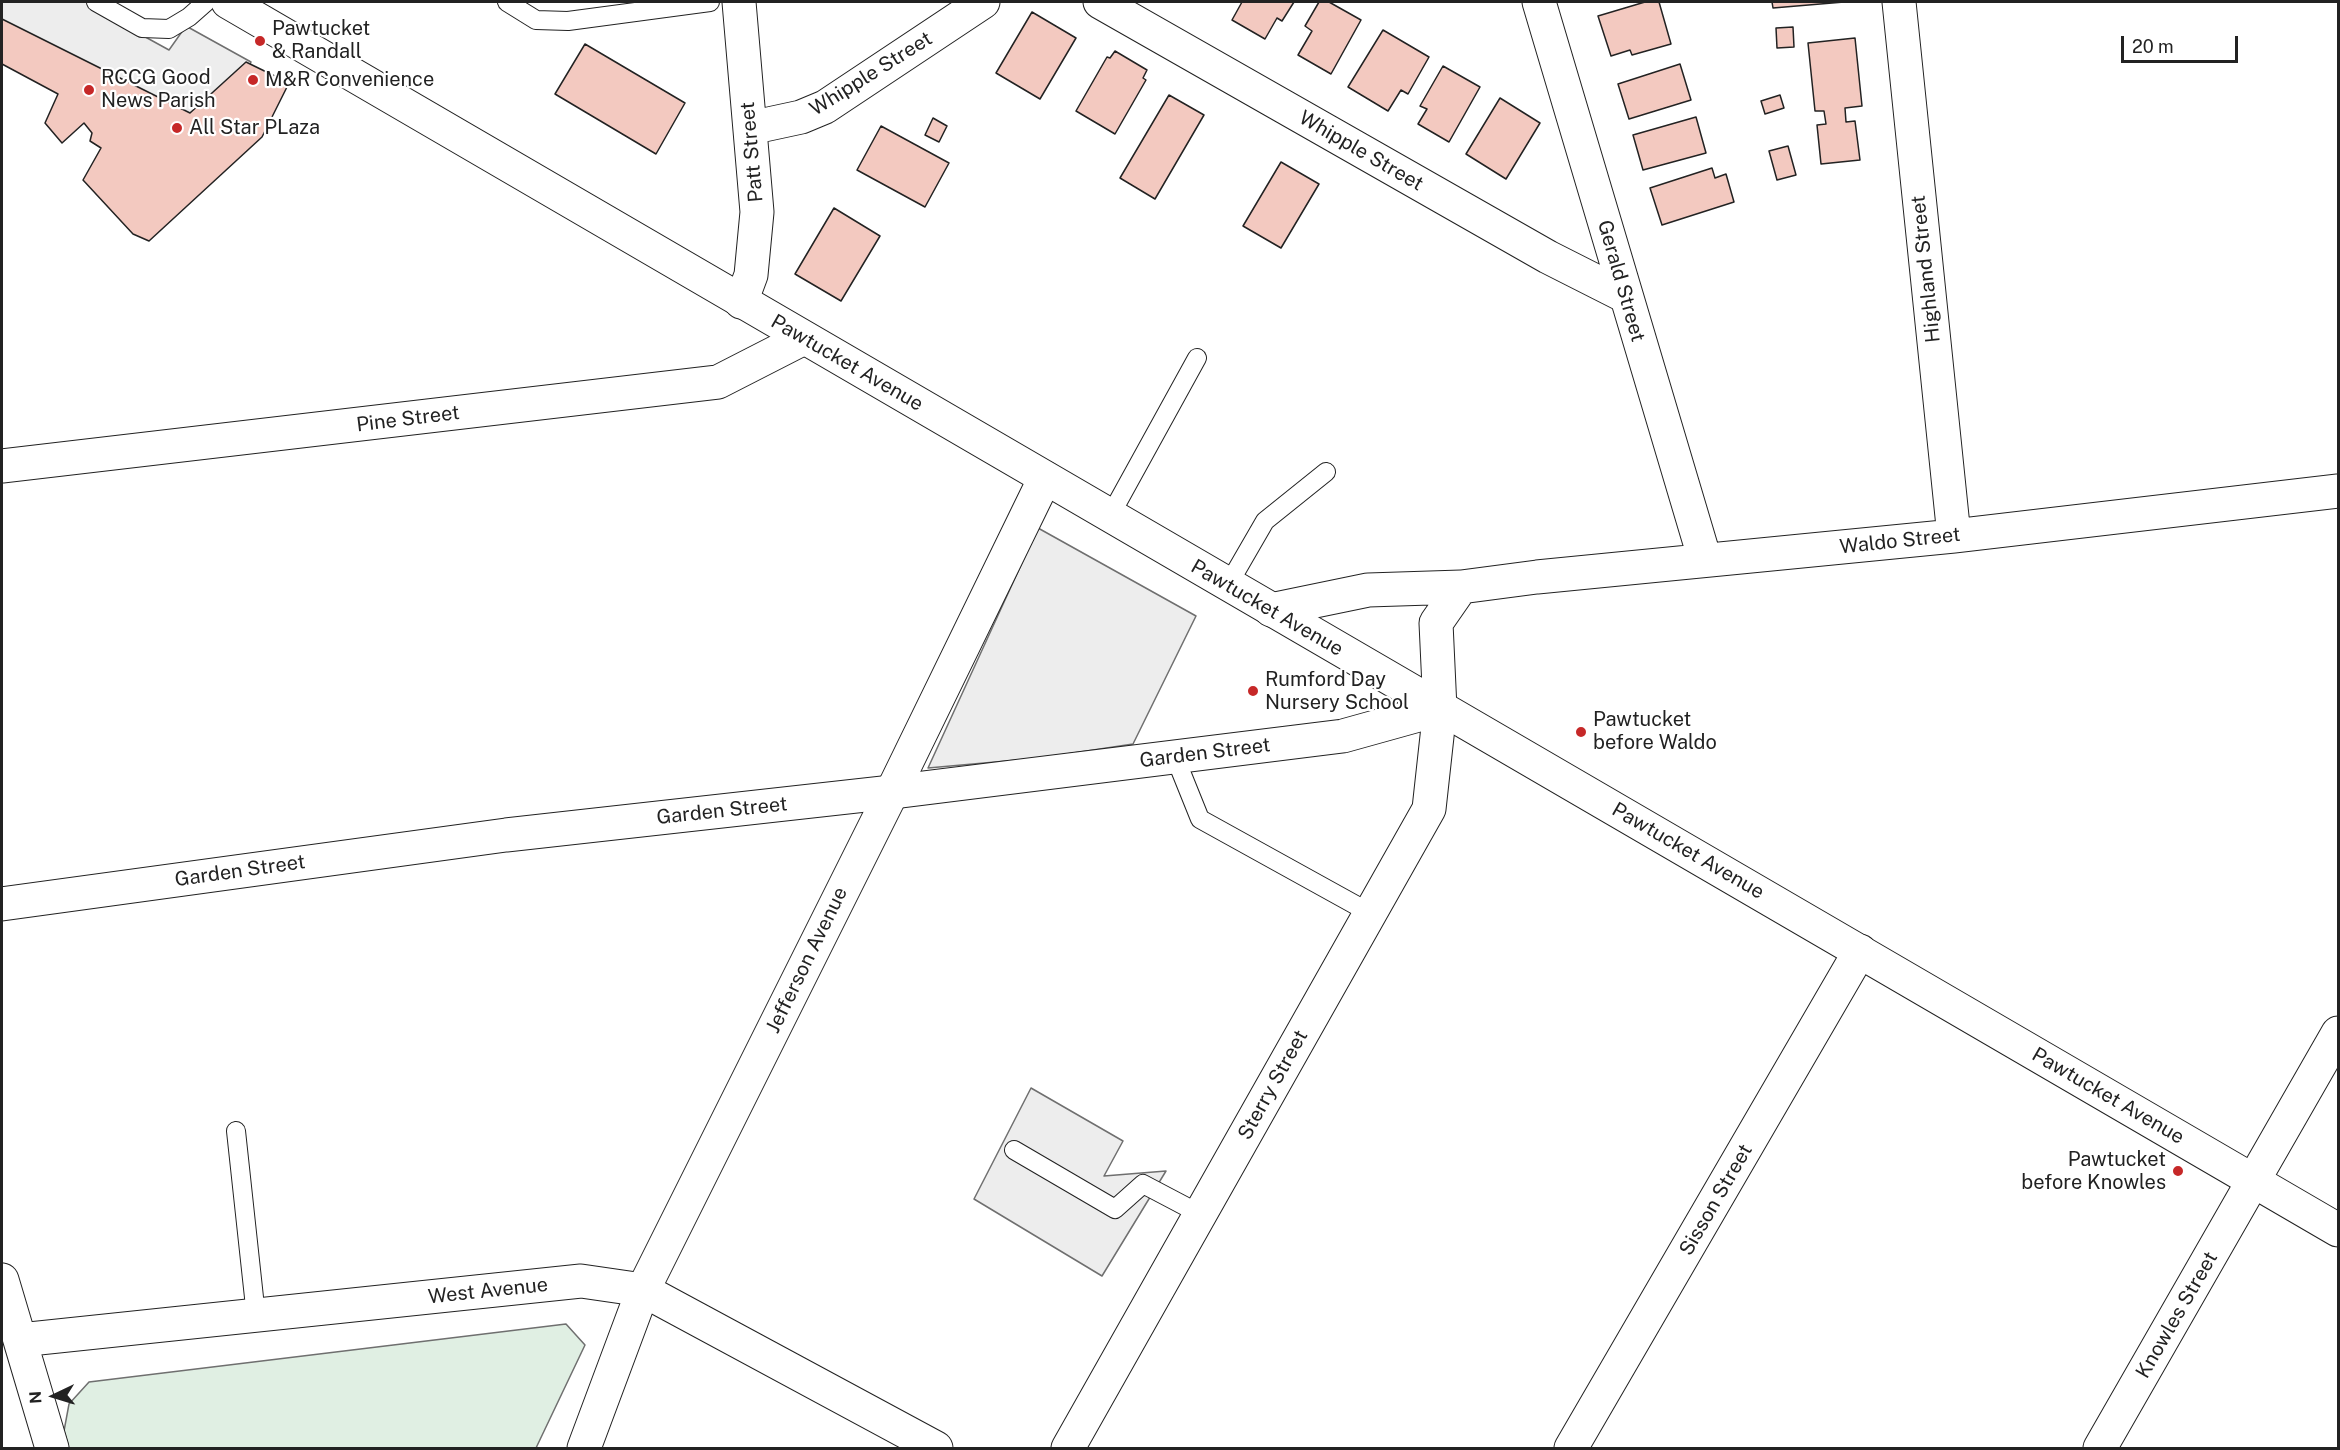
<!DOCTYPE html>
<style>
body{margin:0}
#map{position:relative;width:2340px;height:1450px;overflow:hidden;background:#fff;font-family:"Public Sans",sans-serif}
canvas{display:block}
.frame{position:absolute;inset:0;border:3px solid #222;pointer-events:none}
.north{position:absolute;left:24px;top:1366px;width:60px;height:60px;-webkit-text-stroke:4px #fff;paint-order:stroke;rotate:266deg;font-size:16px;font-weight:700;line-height:24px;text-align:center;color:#222}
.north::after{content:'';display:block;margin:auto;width:21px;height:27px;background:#222;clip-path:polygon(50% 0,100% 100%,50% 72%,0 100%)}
.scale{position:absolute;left:2121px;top:36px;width:117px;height:27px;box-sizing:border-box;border:3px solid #222;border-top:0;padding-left:8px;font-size:18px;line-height:21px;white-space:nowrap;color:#222;-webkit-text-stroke:4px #fff;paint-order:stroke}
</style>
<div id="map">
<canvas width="2340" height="1450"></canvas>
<div class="frame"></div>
<div class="north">N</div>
<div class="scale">20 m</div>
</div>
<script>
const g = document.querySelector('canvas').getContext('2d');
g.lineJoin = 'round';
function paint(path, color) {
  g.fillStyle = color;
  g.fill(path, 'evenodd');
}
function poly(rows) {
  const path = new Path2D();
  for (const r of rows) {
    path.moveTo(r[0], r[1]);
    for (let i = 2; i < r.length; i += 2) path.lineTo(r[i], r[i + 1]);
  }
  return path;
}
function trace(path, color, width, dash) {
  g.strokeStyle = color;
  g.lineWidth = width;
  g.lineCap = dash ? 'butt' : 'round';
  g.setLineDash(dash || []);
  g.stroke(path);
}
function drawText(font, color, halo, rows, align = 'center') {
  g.font = font + ' "Public Sans",sans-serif';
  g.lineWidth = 4.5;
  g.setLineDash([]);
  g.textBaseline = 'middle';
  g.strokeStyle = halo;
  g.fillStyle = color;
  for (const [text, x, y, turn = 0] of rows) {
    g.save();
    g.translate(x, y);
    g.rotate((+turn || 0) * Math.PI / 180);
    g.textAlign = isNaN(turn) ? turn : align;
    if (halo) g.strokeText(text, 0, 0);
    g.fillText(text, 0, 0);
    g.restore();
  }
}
const green = poly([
 [566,1324,585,1345,536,1448,69,1448,64,1431,69,1404,89,1382,566,1324]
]);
paint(green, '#e0efe3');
trace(green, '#6f6f6f', 1.5);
const parking = poly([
 [2,2,91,2,89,6,169,50,186,26,251,62,242,84,204,109,189,113,125,91,2,20,2,2],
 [1038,528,1196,616,1133,744,1040,758,928,768,1038,528],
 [1031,1088,1123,1141,1104,1176,1166,1171,1102,1276,974,1199,1031,1088]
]);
paint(parking, '#ededed');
trace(parking, '#6f6f6f', 1.5);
const building = poly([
 [1242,2,1294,2,1282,21,1277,18,1265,39,1232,20,1242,2],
 [1319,2,1329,2,1361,20,1331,74,1298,55,1312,31,1305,26,1319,2],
 [1645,2,1659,2,1671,44,1632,55,1630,50,1611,56,1598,16,1645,2],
 [1772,2,1844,2,1773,8,1772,2],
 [1032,12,1076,38,1040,99,996,73,1032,12],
 [2,19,190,113,246,62,289,83,262,137,149,241,133,234,83,180,101,148,90,141,92,133,84,123,62,143,45,123,58,94,2,64,2,19],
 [1793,27,1794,47,1777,48,1776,28,1793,27],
 [1383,30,1429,57,1408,94,1401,90,1388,111,1348,87,1383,30],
 [1855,38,1862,106,1845,108,1846,122,1855,121,1860,160,1821,164,1817,125,1826,124,1824,111,1815,111,1808,43,1855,38],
 [585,44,685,103,656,154,555,94,585,44],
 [1115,51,1147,70,1143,78,1146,80,1115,134,1076,111,1107,57,1110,58,1115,51],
 [1680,64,1691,100,1629,119,1618,84,1680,64],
 [1443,66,1480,87,1449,142,1418,124,1427,109,1420,106,1443,66],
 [1169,95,1204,115,1155,199,1120,178,1169,95],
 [1780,95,1784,108,1765,114,1761,101,1780,95],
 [1500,98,1540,123,1506,179,1466,154,1500,98],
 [1696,117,1706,153,1643,170,1633,135,1696,117],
 [933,118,947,126,939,142,925,135,933,118],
 [881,126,949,163,925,207,857,170,881,126],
 [1788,146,1796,175,1777,180,1769,151,1788,146],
 [1281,162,1319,184,1281,248,1243,226,1281,162],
 [1712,168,1715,178,1726,174,1734,202,1662,225,1650,188,1712,168],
 [834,208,880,236,841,301,795,274,834,208]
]);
paint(building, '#f3c9c0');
trace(building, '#222', 1.5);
const lane = poly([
 [96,2,142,28,169,29,189,17,206,2],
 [507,2,536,20,568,21,710,2],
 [1110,516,1197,358],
 [1228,585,1265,521,1326,472],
 [1175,757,1200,819,1370,913],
 [236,1131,256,1316],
 [1014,1150,1115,1209,1143,1184,1200,1214]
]);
const street = poly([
 [739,2,757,212,751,275,741,302],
 [1100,2,1548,257,1625,296],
 [1539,2,1705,560],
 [1899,2,1954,536],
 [750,128,801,117,825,107,983,2],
 [1271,610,1368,590,1461,587],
 [584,1448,643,1290,892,792,1045,478],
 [1068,1448,1429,809,1440,709,1436,623,1461,587,1537,577,1954,536,2338,491],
 [1571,1448,1860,951],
 [2100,1448,2338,1033]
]);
const secondary = poly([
 [2,466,718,382,804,338],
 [2,904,506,835,892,792,1343,736,1440,709],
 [2,1280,52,1448],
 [20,1340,581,1281,643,1290,936,1448]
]);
const primary = poly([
 [228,2,2338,1230]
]);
trace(lane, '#222', 20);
trace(street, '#222', 35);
trace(secondary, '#222', 35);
trace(primary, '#222', 35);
trace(lane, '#fff', 18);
trace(street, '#fff', 33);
trace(secondary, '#fff', 33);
trace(primary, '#fff', 33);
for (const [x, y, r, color] of [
 [260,41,6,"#c62828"],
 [253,80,6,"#c62828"],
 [89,90,6,"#c62828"],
 [177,128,6,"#c62828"],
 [1253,691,6,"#c62828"],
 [1581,732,6,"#c62828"],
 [2178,1171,6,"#c62828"]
]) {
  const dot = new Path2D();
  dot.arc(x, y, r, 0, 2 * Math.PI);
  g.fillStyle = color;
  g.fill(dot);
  trace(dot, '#fff', 2);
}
drawText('20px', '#222', '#fff', [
 ["Pawtucket",272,29],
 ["& Randall",272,52],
 ["RCCG Good",101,78],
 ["News Parish",101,101],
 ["M&R Convenience",265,80],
 ["All Star PLaza",189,128],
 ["Rumford Day",1265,680],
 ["Nursery School",1265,703],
 ["Pawtucket",1593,720],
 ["before Waldo",1593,743],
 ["Pawtucket",2166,1160,"right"],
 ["before Knowles",2166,1183,"right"]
], 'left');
drawText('20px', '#222', '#fff', [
 ["Whipple Street",871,74,-32],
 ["Whipple Street",1361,151,30],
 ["Patt Street",752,152,-95],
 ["Highland Street",1926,269,-96],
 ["Gerald Street",1621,281,74],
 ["Pawtucket Avenue",847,363,30],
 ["Pine Street",408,419,-7],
 ["Waldo Street",1900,541,-6],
 ["Pawtucket Avenue",1267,608,30],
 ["Garden Street",1205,753,-7],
 ["Garden Street",722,811,-6],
 ["Pawtucket Avenue",1688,851,30],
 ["Garden Street",240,871,-8],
 ["Jefferson Avenue",807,960,-64],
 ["Sterry Street",1273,1085,-61],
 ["Pawtucket Avenue",2108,1096,30],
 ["Sisson Street",1716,1200,-60],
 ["West Avenue",488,1291,-6],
 ["Knowles Street",2177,1315,-60]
]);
</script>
